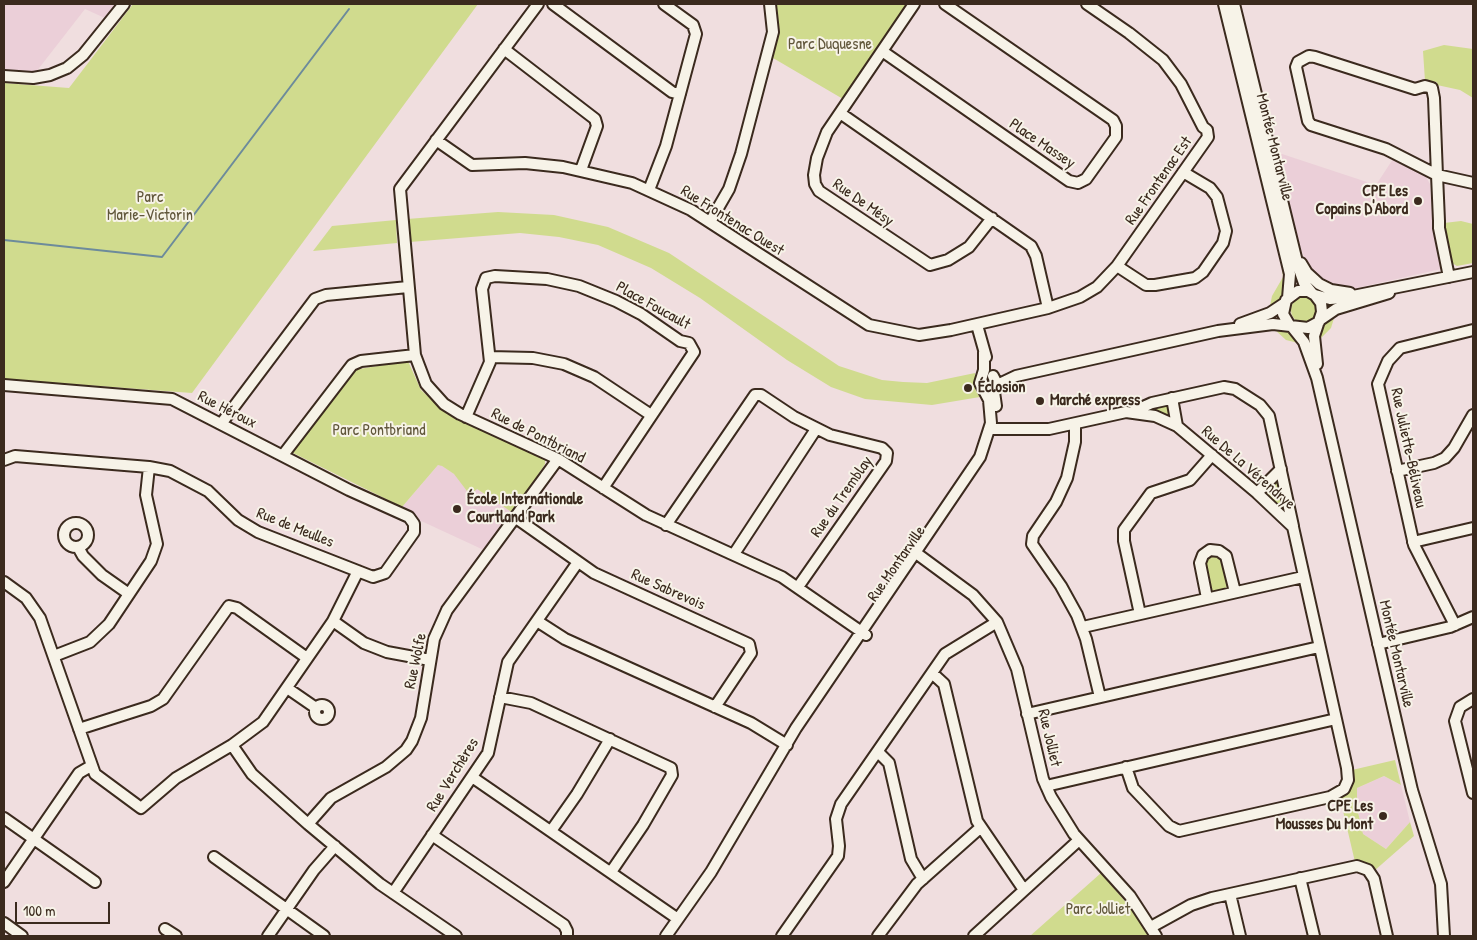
<!DOCTYPE html>
<meta charset="utf-8">
<style>
body{margin:0}
#map{position:relative;width:1477px;height:940px;overflow:hidden;background:#f0dedf;font-family:"Patrick Hand",sans-serif}
canvas{display:block}
.frame{position:absolute;inset:0;border:5px solid #3b2a1e;pointer-events:none}
.scale{position:absolute;left:15px;top:902px;width:95px;height:22px;box-sizing:border-box;border:2px solid #3b2a1e;border-top:0;padding-left:6px;font-size:15px;line-height:18px;white-space:nowrap;color:#3b2a1e;-webkit-text-stroke:4px #f7f3e8;paint-order:stroke}
</style>
<div id="map">
<canvas width="1477" height="940"></canvas>
<div class="frame"></div>
<div class="scale">100 m</div>
</div>
<script>
const g = document.querySelector('canvas').getContext('2d');
g.lineJoin = 'round';
function paint(path, color) {
  g.fillStyle = color;
  g.fill(path, 'evenodd');
}
function poly(rows) {
  const path = new Path2D();
  for (const r of rows) {
    if (r.length === 3) {
      path.moveTo(r[0] + r[2], r[1]);
      path.arc(r[0], r[1], r[2], 0, 2 * Math.PI);
      continue;
    }
    path.moveTo(r[0], r[1]);
    for (let i = 2; i < r.length; i += 2) path.lineTo(r[i], r[i + 1]);
  }
  return path;
}
function trace(path, color, width, dash) {
  g.strokeStyle = color;
  g.lineWidth = width;
  g.lineCap = dash ? 'butt' : 'round';
  g.setLineDash(dash || []);
  g.stroke(path);
}
function drawText(font, color, halo, rows, align = 'center') {
  g.font = font + ' "Patrick Hand",sans-serif';
  g.lineWidth = 4;
  g.setLineDash([]);
  g.textBaseline = 'middle';
  g.strokeStyle = halo;
  g.fillStyle = color;
  for (const [text, x, y, turn = 0] of rows) {
    g.save();
    g.translate(x, y);
    g.rotate((+turn || 0) * Math.PI / 180);
    g.textAlign = isNaN(turn) ? turn : align;
    if (halo) g.strokeText(text, 0, 0);
    g.fillText(text, 0, 0);
    g.restore();
  }
}
paint(poly([
 [4,4,119,4,107,19,85,9,36,72,4,71],
 [1276,152,1376,185,1393,159,1426,177,1430,184,1433,232,1441,269,1352,289,1331,285,1320,278,1308,265,1298,243],
 [439,464,513,513,486,551,419,520,416,515,402,507],
 [1384,776,1401,785,1410,822,1386,849,1363,834,1357,808,1357,788]
]), '#ebcfd8');
paint(poly([
 [133,4,478,4,192,393,4,379,4,83,69,88],
 [776,4,908,4,843,99,773,58,779,30],
 [1444,45,1473,49,1473,98,1460,90,1437,85,1437,82,1425,81,1423,51],
 [498,212,554,215,608,227,669,253,839,366,882,380,903,382,927,383,975,373,975,389,980,397,932,405,865,399,831,387,787,360,700,298,651,268,598,245,559,237,520,233,410,242,407,219],
 [396,220,397,243,313,251,332,226],
 [1461,221,1473,224,1473,263,1457,266,1452,263,1444,223],
 [1280,251,1286,275,1284,295,1269,311,1272,296,1283,277],
 [1304,310,13],
 [1335,315,1331,328,1319,340,1317,334,1325,320],
 [1274,329,1292,333,1302,344,1286,340],
 [408,361,421,390,447,414,545,459,545,464,513,513,477,489,470,495,454,474,442,466,438,465,402,507,291,452,353,370],
 [1167,404,1169,416,1152,411,1154,407],
 [1278,478,1283,504,1281,507,1265,492],
 [1212,554,1222,558,1228,584,1225,590,1210,591,1204,565,1205,559],
 [1395,760,1401,785,1384,776,1357,788,1357,808,1363,834,1386,849,1410,822,1414,836,1374,871,1366,864,1355,862,1340,798,1350,788,1353,779,1352,770],
 [1101,873,1134,912,1148,936,1030,936]
]), '#d0db8e');
trace(poly([
 [4,240,162,257,349,9]
]), '#6d8b9b', 2);
const minor = poly([
 [538,4,400,189,415,355,426,384,444,404,460,414,558,459,646,515,782,577,866,635],
 [553,4,672,92,680,94],
 [914,4,827,132,817,158,814,175,815,184,819,191,930,265,948,260,969,247,992,218],
 [1224,4,1290,274,1288,298],
 [1234,4,1298,266,1304,283,1312,293],
 [504,49,595,119,597,126,581,170],
 [882,51,1069,181,1078,183,1086,179,1116,137,1116,126,1113,120,945,4],
 [4,76,33,78,50,75,67,68,83,55,124,4],
 [840,113,1031,246,1036,256,1048,308],
 [436,140,472,165,525,163,563,167,632,183,691,210,869,325,919,335,951,330,1048,308,1080,297,1097,287,1117,266,1208,137,1207,130,1203,127,1181,84,1163,60,1129,33,1087,4],
 [649,190,666,146,696,34,693,25,664,4],
 [710,222,729,189,741,154,773,32,770,4],
 [1301,263,1307,273,1319,284,1331,290,1350,293],
 [1117,266,1146,285,1155,285,1195,278,1203,272,1223,243,1226,231,1217,197,1210,188,1183,172],
 [1449,277,1439,228,1439,221,1437,175,1434,98,1432,88,1425,86,1415,89,1315,57,1309,56,1298,62,1296,67,1308,121,1311,125,1386,149,1437,175,1473,183],
 [1315,295,1330,299,1343,298,1473,272],
 [1320,320,1336,309,1389,293],
 [1240,324,1270,313,1285,303],
 [977,325,986,357],
 [1290,326,1283,314,1286,300,1298,291,1308,291,1315,295,1321,303,1322,312,1314,336,1317,364],
 [1292,327,1304,342,1317,378,1412,790,1441,884,1444,936],
 [490,357,533,358,564,364,594,377,651,415],
 [993,376,996,382,994,392,996,406],
 [4,385,172,399,349,490,409,517,414,524,414,532,385,573,373,577,258,532,238,520,208,491,170,471,149,467,15,456,4,460],
 [995,386,1016,376,1218,331,1273,324,1308,328,1319,322],
 [1172,398,1177,426],
 [1132,412,1152,403,1224,387,1235,389,1260,405,1269,416,1293,526],
 [466,417,490,362,482,289,486,278,495,276,547,279,579,286,616,301,641,314,680,341,689,343,694,352,603,488],
 [221,424,315,299,326,295,408,287],
 [1075,424,1075,442,1067,478,1056,502,1033,536,1032,544,1061,586,1077,615,1086,639,1100,697],
 [990,429,1049,429,1126,412,1155,416,1177,426,1257,493,1293,527,1347,768,1348,780,1344,789,1330,797,1179,831,1169,826,1133,788,1126,767],
 [283,455,352,365,361,361,415,355],
 [1397,471,1434,463,1445,458,1454,448,1473,415],
 [1257,493,1281,469],
 [516,518,594,573,749,644,751,653,715,707],
 [76,535,12],
 [666,525,755,395,761,395,794,417,830,435,882,448,887,453,886,461,798,587],
 [1413,542,1473,528],
 [78,547,83,556,102,575,129,594],
 [916,553,973,595,997,622,1017,669,1043,779,1051,797,1074,834,1130,896,1156,936],
 [734,554,816,429],
 [4,582,26,598,40,618,95,774,141,808,176,778,232,745,263,722,333,621,358,571],
 [1207,598,1200,563,1203,555,1210,550,1219,551,1226,556,1235,592],
 [1140,614,1124,541,1124,530,1151,493,1190,480,1212,455],
 [333,621,364,643,387,652,430,660],
 [537,621,565,639,751,723,787,745],
 [1455,625,1414,545,1378,384,1388,361,1400,348,1473,330],
 [1083,627,1303,577],
 [1378,644,1450,627,1473,617],
 [54,656,90,642,109,624,151,561,157,544,146,495,149,467],
 [932,673,944,684,977,821,1024,890],
 [287,688,316,708],
 [500,697,531,703,671,768,672,775,643,825,611,872],
 [1473,699,1460,707,1455,721,1473,793],
 [322,712,7],
 [1027,714,1319,647],
 [79,729,151,706,163,699,229,606,237,608,307,658],
 [232,745,252,774,308,824,380,884,456,936],
 [878,752,889,763,911,859,923,879],
 [472,777,678,919],
 [1046,786,1336,719],
 [4,818,95,882],
 [308,824,331,798,386,767,406,750,412,741,421,718,434,639,447,610,558,459],
 [551,831,577,794,610,739],
 [432,835,564,925,567,931,567,936],
 [214,857,324,936],
 [1300,878,1314,936],
 [4,882,79,773,91,766],
 [393,893,488,753,508,662,578,562],
 [1230,894,1240,936],
 [4,923,22,936],
 [1151,927,1191,905,1212,898,1357,866,1368,870,1374,879,1387,936],
 [165,929,176,936],
 [268,936,314,870,335,846],
 [666,936,711,872,796,728,980,457,991,423,989,400,980,383,984,370,984,352],
 [782,936,838,856,839,846,836,819,841,804,945,654,997,622],
 [878,936,917,884,980,828],
 [974,936,1079,840]
]);
trace(minor, '#3b2a1e', 14);
trace(minor, '#f7f3e8', 10);
for (const [x, y, r, color] of [
 [1418,201,5,"#3b2a1e"],
 [968,388,5,"#3b2a1e"],
 [1040,401,5,"#3b2a1e"],
 [457,509,5,"#3b2a1e"],
 [1383,816,5,"#3b2a1e"]
]) {
  const dot = new Path2D();
  dot.arc(x, y, r, 0, 2 * Math.PI);
  g.fillStyle = color;
  g.fill(dot);
  trace(dot, '#f7f3e8', 2);
}
drawText('16px', '#60563a', '#f7f3e8', [
 ["Parc Duquesne",830,45],
 ["Parc",150,198],
 ["Marie-Victorin",150,216],
 ["Parc Pontbriand",379,431],
 ["Parc Jolliet",1098,910]
]);
drawText('16px', '#3b2a1e', '#f7f3e8', [
 ["Place Massey",1042,144,34],
 ["Montée Montarville",1274,147,76],
 ["Rue Frontenac Est",1159,181,-55],
 ["Rue De Mésy",863,203,35],
 ["Rue Frontenac Ouest",732,221,32],
 ["Place Foucault",653,306,29],
 ["Rue Héroux",227,410,27],
 ["Rue de Pontbriand",538,436,27],
 ["Rue Juliette-Béliveau",1408,448,78],
 ["Rue De La Vérendrye",1248,468,41],
 ["Rue du Tremblay",842,497,-55],
 ["Rue de Meulles",295,528,22],
 ["Rue Montarville",897,564,-55],
 ["Rue Sabrevois",668,590,24],
 ["Montée Montarville",1396,654,77],
 ["Rue Wolfe",416,661,-78],
 ["Rue Jolliet",1049,738,77],
 ["Rue Verchères",453,775,-58]
]);
drawText('bold 16px', '#3b2a1e', '#f7f3e8', [
 ["CPE Les",1408,192,"right"],
 ["Copains D'Abord",1408,210,"right"],
 ["Éclosion",978,388],
 ["Marché express",1050,401],
 ["École Internationale",467,500],
 ["Courtland Park",467,518],
 ["CPE Les",1373,807,"right"],
 ["Mousses Du Mont",1373,825,"right"]
], 'left');
</script>
